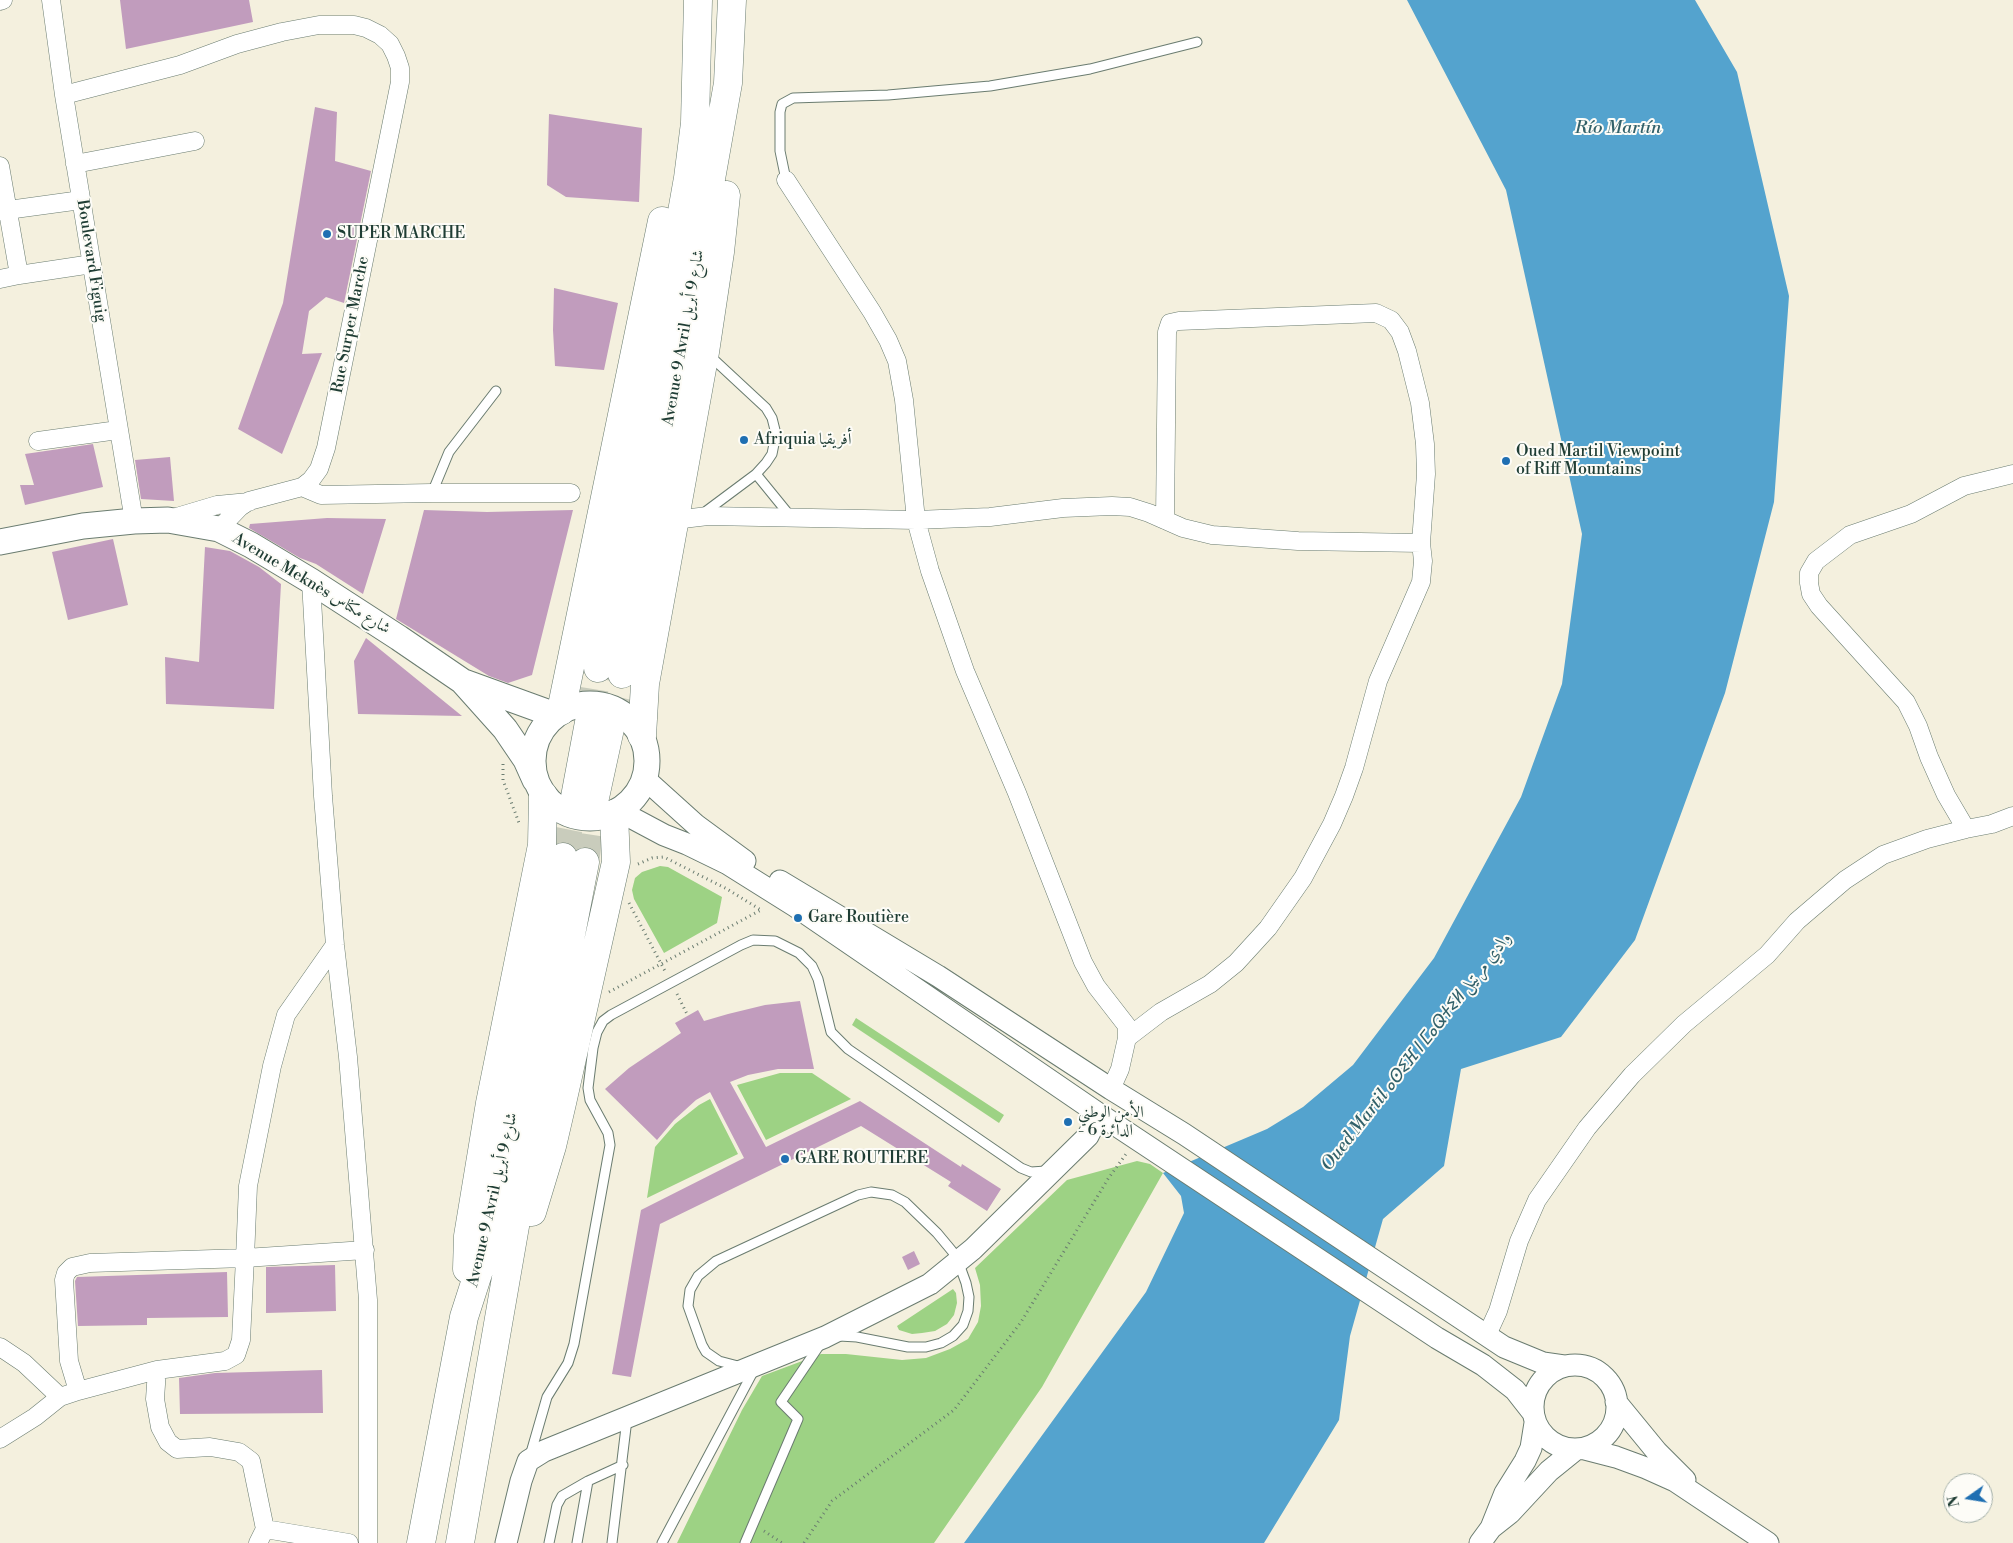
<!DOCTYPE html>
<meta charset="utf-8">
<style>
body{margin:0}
#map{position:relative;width:2013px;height:1543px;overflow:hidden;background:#f4f0de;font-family:"Libre Bodoni",serif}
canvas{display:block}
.north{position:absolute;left:1943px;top:1473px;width:50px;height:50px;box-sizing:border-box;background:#fdfcf7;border:1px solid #a4b0a9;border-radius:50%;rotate:257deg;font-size:14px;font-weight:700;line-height:20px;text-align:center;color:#1f3d34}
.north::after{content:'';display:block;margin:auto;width:18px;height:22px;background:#1f6fb2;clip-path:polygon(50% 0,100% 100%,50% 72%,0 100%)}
</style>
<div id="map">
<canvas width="2013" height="1543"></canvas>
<div class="north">N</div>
</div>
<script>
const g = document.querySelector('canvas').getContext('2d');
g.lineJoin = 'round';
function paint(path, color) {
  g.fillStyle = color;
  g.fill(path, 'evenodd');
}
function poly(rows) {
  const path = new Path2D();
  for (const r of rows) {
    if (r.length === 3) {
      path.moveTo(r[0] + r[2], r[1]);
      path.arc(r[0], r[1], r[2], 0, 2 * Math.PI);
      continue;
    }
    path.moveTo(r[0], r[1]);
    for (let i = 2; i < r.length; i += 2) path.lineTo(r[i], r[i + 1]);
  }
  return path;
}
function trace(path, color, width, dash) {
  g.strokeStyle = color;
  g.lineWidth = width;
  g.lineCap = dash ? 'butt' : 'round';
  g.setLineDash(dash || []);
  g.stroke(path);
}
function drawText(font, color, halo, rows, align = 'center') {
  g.font = font + ' "Libre Bodoni",Amiri,"Noto Sans Tifinagh",serif';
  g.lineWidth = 4;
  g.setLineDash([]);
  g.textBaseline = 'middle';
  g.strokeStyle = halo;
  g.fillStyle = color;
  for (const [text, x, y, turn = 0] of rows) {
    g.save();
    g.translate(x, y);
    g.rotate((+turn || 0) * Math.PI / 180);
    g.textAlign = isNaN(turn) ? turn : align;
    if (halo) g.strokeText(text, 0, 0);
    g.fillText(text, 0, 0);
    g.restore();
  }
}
paint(poly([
 [660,866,668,867,722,897,717,923,664,953,634,899,632,890,635,878,642,872],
 [856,1018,1004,1115,999,1123,852,1025],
 [780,1073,812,1073,851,1099,766,1140,737,1085],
 [710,1099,738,1154,647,1198,655,1147,675,1124,699,1105],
 [1137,1161,1150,1164,1163,1173,1042,1387,934,1543,677,1543,742,1410,762,1376,821,1354,846,1354,902,1360,926,1358,950,1349,968,1339,978,1322,981,1306,980,1285,975,1268,1067,1180],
 [953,1289,956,1293,957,1303,954,1315,947,1324,935,1331,922,1333,912,1334,899,1330,897,1326]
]), '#9dd284');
paint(poly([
 [1407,0,1695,0,1737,72,1789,296,1774,502,1725,693,1635,940,1561,1037,1461,1069,1444,1166,1383,1219,1350,1336,1339,1420,1264,1543,964,1543,1146,1292,1184,1213,1181,1196,1163,1173,1267,1129,1303,1107,1353,1065,1434,958,1521,797,1562,684,1582,534,1506,190]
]), '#54a3ce');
paint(poly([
 [120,0,249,0,253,22,126,49],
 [315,107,337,112,335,161,371,171,344,303,326,297,309,311,302,354,322,353,282,454,238,429,283,303],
 [549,114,642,128,639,202,566,197,547,185],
 [554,288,618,303,604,370,555,366,553,330],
 [93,444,103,487,25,505,20,485,34,485,25,454],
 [170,457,174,501,141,499,135,460],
 [424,510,487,512,573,510,532,675,508,683,489,676,396,619],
 [327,518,386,519,363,594,316,564,300,558,249,528,250,524],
 [113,539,128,605,68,620,52,552],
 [205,547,230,551,259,567,281,584,274,709,166,704,165,657,199,662],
 [366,638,462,716,358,714,354,661],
 [800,1001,814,1069,778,1069,748,1075,730,1082,766,1147,860,1101,961,1167,962,1164,1001,1189,987,1211,948,1186,951,1182,861,1126,660,1224,631,1377,612,1374,641,1210,744,1158,710,1092,696,1100,674,1120,657,1140,605,1089,629,1068,681,1033,675,1023,698,1010,704,1021,728,1014,765,1005],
 [914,1251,920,1264,908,1270,902,1257],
 [335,1265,336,1311,266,1313,266,1267],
 [227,1272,228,1317,147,1318,147,1325,78,1326,75,1281,77,1277],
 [322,1370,323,1413,180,1414,179,1378,215,1373]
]), '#c19cbd');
trace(poly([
 [590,717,598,668],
 [611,724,622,674],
 [563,857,575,797],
 [585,862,594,802]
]), '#c9ccbc', 28, [28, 14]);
const service = poly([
 [786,180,780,151,780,112,782,104,793,98,888,95,990,86,1090,69,1197,42],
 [756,474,791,517],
 [432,493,449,452,496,391],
 [701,515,756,474,766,463,772,454,776,434,772,418,766,408,710,356],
 [738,1366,719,1361,706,1352,702,1345,688,1306,690,1290,698,1276,716,1261,858,1195,871,1192,892,1195,905,1202,937,1233,952,1251,958,1261,966,1283,969,1297,968,1311,963,1325,953,1336,941,1343,926,1347,908,1347,857,1337,839,1336],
 [530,1456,547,1397,568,1363,574,1344,610,1145,608,1133,590,1100,588,1088,593,1048,597,1032,603,1021,611,1015,741,945,753,940,775,941,799,953,812,966,818,979,831,1032,848,1049,1021,1168,1031,1172,1046,1171],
 [549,1543,557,1505,562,1496,588,1481,623,1465],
 [577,1543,588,1481],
 [612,1543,627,1419],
 [662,1543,754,1370],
 [745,1543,798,1419,781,1402,821,1343]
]);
const minor = poly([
 [51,0,64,95,134,521],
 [0,1,3,0],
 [64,95,180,65,237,44,282,32,319,25,354,25,366,28,380,35,390,44,396,56,400,68,400,82,326,448,319,469,311,480,302,487,249,501,240,507,219,529],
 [75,164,195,141],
 [0,166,19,275,92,264],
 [786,180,872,312,888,340,897,361,904,400,916,520,930,571,965,671,1017,793,1083,962,1096,986,1127,1026,1127,1038,1120,1069,1111,1089],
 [0,211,81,200],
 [0,279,19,275],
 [38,441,118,430],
 [302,487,321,495,432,493,571,493],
 [170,519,217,505,249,502],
 [674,520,708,516,916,520,990,517,1063,508,1112,506,1130,507,1149,513,1183,528,1212,535,1298,541,1421,543,1426,474,1425,444,1420,403,1407,351,1400,332,1391,320,1376,313,1179,321,1170,323,1167,332,1165,520],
 [311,581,323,796,335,945,348,1057,368,1300,368,1543],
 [1966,829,1992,824,2013,816],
 [335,945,286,1015,272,1066,248,1186,245,1258,241,1340,236,1355,225,1361,157,1370,78,1391,69,1361,64,1280,66,1273,72,1267,90,1263,245,1258,365,1250],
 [1127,1038,1161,1012,1210,984,1236,963,1268,928,1303,878,1332,824,1344,796,1354,768,1378,681,1421,582,1423,561,1421,543],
 [1487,1335,1498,1311,1519,1241,1537,1200,1587,1128,1632,1075,1684,1024,1767,955,1797,921,1845,880,1883,855,1927,839,1966,829,1946,795,1929,757,1918,726,1906,702,1819,606,1811,594,1809,583,1809,573,1816,561,1850,535,1911,514,1964,486,2013,474],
 [0,1347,24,1363,60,1397],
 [157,1370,155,1399,160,1427,168,1442,177,1449,210,1447,239,1452,251,1461,265,1529],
 [0,1439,35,1417,60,1397,78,1391],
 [258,1543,265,1529,349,1543]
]);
const tertiary = poly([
 [645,779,696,825,745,861],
 [619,811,664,835,687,844,728,864,795,906,1099,1114,1437,1338,1483,1365,1515,1390,1533,1413],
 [780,881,938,976,1111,1089,1184,1134,1504,1347,1543,1363,1564,1366],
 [1575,1407,42],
 [1616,1402,1657,1452,1685,1480],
 [1585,1449,1616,1457,1646,1468,1675,1481,1768,1543],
 [1491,1528,1505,1493,1525,1461,1531,1448,1535,1423],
 [506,1543,521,1481,528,1461,544,1451,825,1337,930,1284,973,1249,1088,1136,1099,1114],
 [1480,1543,1491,1528,1510,1513,1549,1471,1575,1450]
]);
const secondary = poly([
 [0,542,83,526,134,521,168,520,219,529,251,545,311,581,399,638,462,681,505,729,526,760,535,780],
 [464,682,555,715],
 [590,761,57]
]);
const trunk = poly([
 [598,668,620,563,688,178,695,123,698,0],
 [622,674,656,504,678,365,728,83,732,0],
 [561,711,662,221],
 [642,736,645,684,705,352,720,252,726,195],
 [575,797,590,717],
 [594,802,611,724],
 [532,1212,552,1146,562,1103,616,862,614,814],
 [467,1269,468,1236,490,1103,542,845,543,795],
 [421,1543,464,1317,482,1261,508,1147,563,857],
 [460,1543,519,1203,585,862]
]);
trace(service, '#6a7c70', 11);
trace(minor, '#6a7c70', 19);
trace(tertiary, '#6a7c70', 23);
trace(secondary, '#6a7c70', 27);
trace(trunk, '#6a7c70', 29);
trace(poly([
 [503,764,503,780,519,823],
 [638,864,652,858,664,857,727,889,761,910],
 [629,903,666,973],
 [609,992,761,910],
 [677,994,688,1016],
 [764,1531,782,1543],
 [804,1543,832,1501,954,1410,1021,1322,1108,1179,1126,1154]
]), '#6a7c70', 3, [1, 4]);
trace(service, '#fff', 9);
trace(minor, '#fff', 18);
trace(tertiary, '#fff', 21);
trace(secondary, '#fff', 25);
trace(trunk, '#fff', 28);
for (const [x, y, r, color] of [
 [327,234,5,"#1f6fb2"],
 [744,440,5,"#1f6fb2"],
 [1506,461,5,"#1f6fb2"],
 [798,918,5,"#1f6fb2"],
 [1068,1122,5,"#1f6fb2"],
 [785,1159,5,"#1f6fb2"]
]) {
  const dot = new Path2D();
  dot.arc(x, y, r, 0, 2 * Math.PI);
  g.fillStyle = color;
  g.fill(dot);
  trace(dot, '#fdfcf7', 2);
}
drawText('16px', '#1f3d34', '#fdfcf7', [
 ["SUPER MARCHE",337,234],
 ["Afriquia أفريقيا",754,440],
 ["Oued Martil Viewpoint",1516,452],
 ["of Riff Mountains",1516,470],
 ["Gare Routière",808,918],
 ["الأمن الوطني",1078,1113],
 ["- الدائرة 6",1078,1131],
 ["GARE ROUTIERE",795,1159]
], 'left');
drawText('16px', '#1f3d34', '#fdfcf7', [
 ["Boulevard Figuig",91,261,81],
 ["Rue Surper Marche",351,325,-79],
 ["Avenue 9 Avril شارع 9 أبريل",684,338,-80],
 ["Avenue Meknès شارع مكناس",311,584,31],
 ["Avenue 9 Avril شارع 9 أبريل",493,1200,-77]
]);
drawText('italic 18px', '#32616a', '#fdfcf7', [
 ["Río Martín",1618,129],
 ["Oued Martil ⴰⵙⵉⴼ ⵏ ⵎⴰⵕⵜⵉⵍ وادي مرتيل",1417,1052,-52]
]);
</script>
